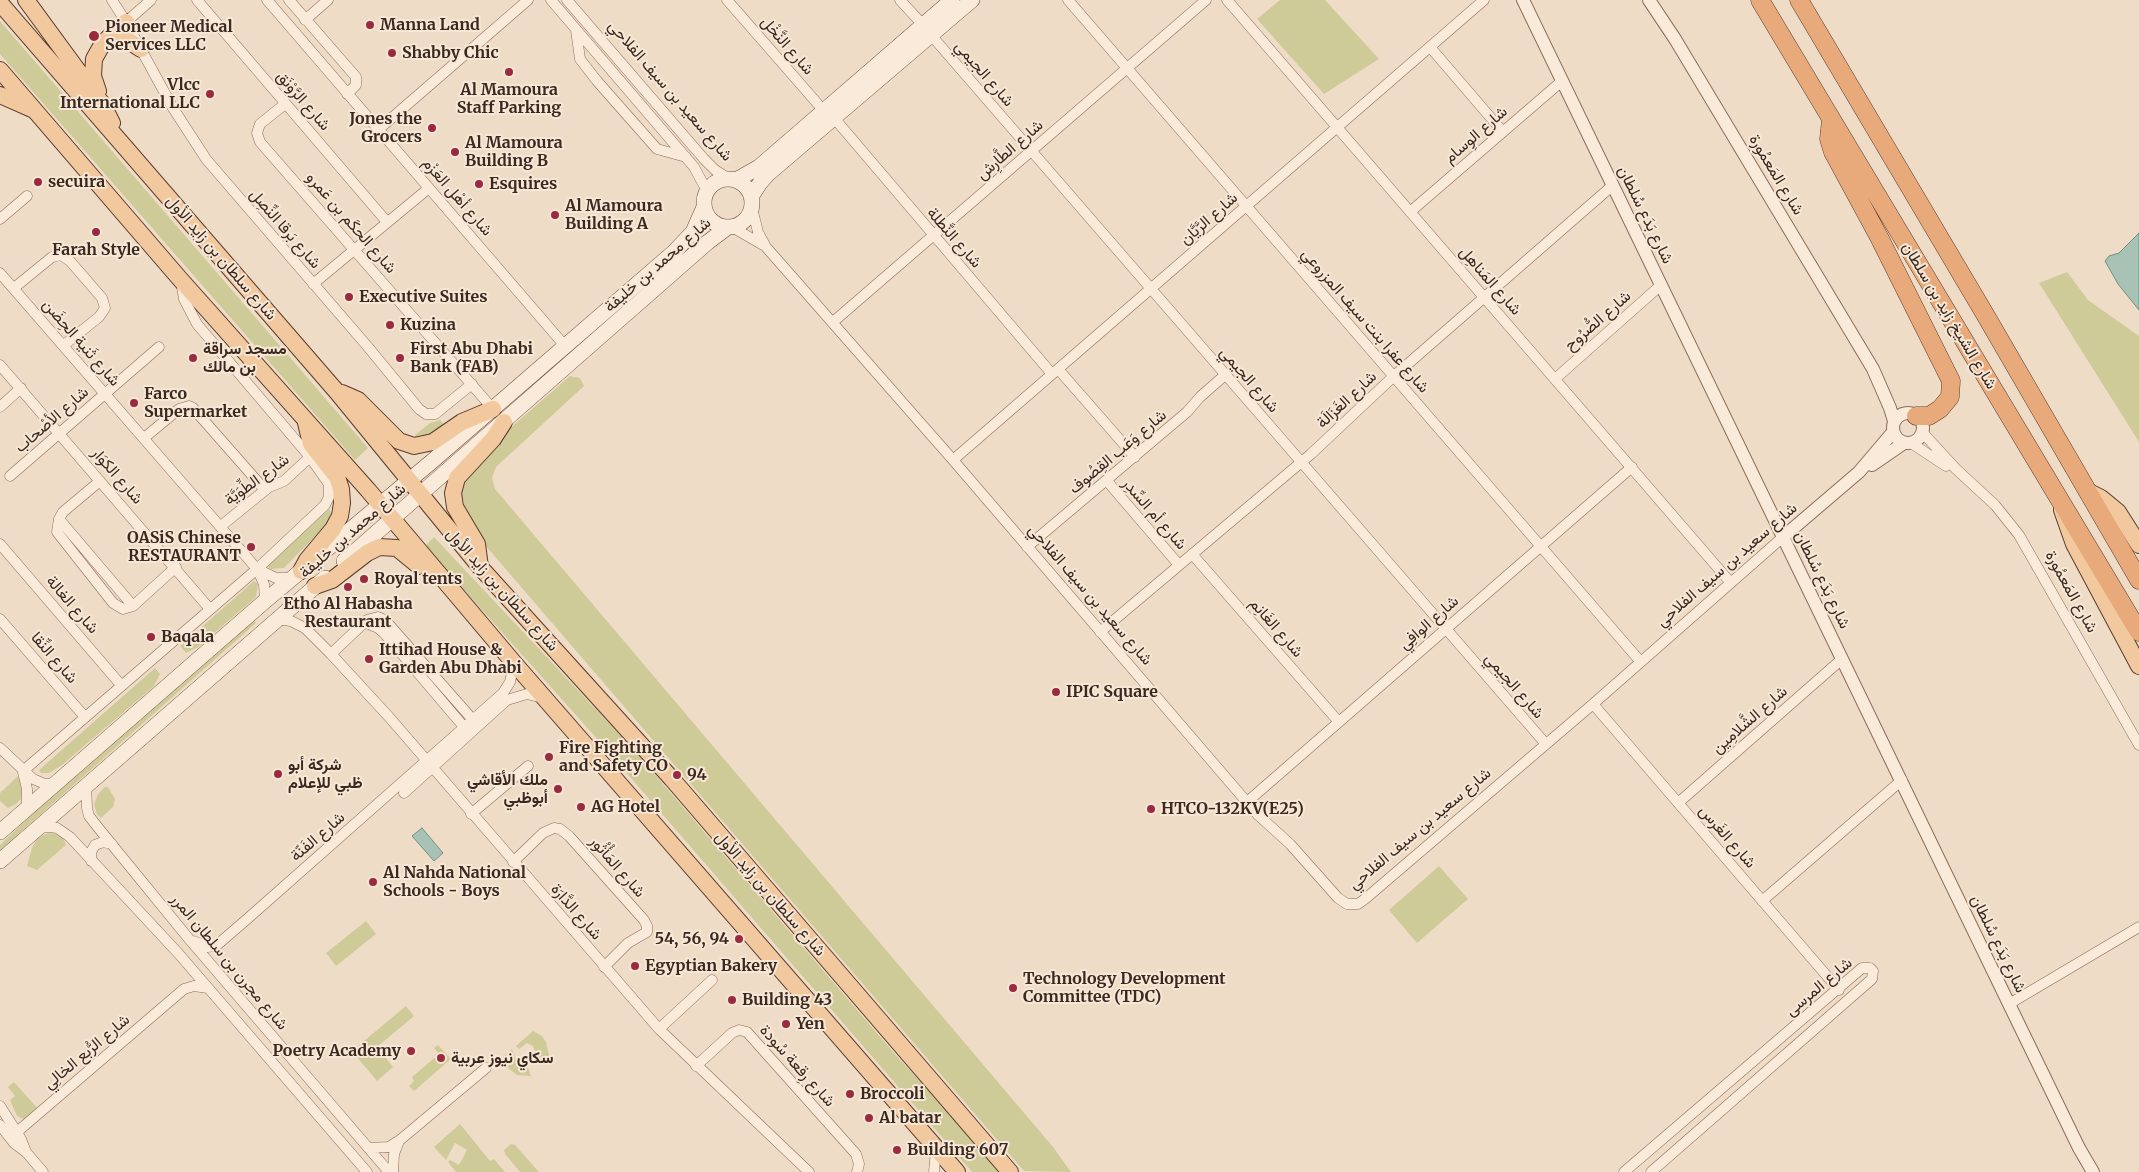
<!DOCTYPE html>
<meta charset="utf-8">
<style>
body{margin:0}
canvas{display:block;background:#efdcc6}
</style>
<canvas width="2139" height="1172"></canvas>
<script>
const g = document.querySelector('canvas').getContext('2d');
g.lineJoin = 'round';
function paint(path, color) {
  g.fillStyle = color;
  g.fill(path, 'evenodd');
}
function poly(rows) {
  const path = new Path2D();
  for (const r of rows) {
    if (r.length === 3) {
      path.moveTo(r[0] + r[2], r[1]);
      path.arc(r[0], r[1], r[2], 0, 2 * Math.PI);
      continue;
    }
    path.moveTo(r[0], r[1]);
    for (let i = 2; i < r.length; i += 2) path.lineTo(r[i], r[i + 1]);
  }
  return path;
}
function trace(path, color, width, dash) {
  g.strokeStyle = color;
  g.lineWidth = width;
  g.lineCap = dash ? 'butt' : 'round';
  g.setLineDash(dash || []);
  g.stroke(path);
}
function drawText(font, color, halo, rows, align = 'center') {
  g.font = font + ' Merriweather,Vazirmatn,serif';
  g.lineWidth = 4;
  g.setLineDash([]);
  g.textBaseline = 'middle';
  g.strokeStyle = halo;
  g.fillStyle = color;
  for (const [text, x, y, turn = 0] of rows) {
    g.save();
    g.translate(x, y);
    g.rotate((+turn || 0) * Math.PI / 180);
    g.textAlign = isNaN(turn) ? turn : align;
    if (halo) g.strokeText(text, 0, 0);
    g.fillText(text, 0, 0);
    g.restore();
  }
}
paint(poly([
 [1280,0,1325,0,1379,59,1324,94,1257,19],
 [0,21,368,448,355,460,0,54],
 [2067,272,2088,300,2139,336,2139,442,2039,283],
 [570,376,580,378,584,386,496,467,492,478,495,489,1053,1147,1071,1172,1024,1171,485,545,461,504,459,482,492,444],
 [440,420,446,427,419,442,415,435,430,423],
 [329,509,332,514,326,525,284,568,271,569,267,566],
 [434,537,633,749,893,1052,1003,1172,972,1172,599,741,425,546],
 [254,581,258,584,256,597,198,647,186,653,180,646],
 [252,618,256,623,24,829,0,852,0,845,42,805],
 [155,668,160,674,154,686,62,765,49,773,41,773,39,770],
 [18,776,23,786,21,799,16,804,8,808,0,801,0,793],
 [105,787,108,787,115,799,113,807,101,818,97,814,94,804,98,794],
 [53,833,63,838,66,845,37,870,27,866,32,848,37,839,45,834],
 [1439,866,1468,899,1417,943,1389,910],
 [366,921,376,934,336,966,326,953],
 [406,1006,414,1016,377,1047,393,1067,377,1081,352,1051],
 [533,1031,542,1036,546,1042,549,1055,546,1064,543,1061,534,1058,535,1051,533,1046,527,1043,519,1049,516,1046],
 [438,1045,451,1059,414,1091,409,1086,414,1081,412,1077,439,1054,434,1048],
 [512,1049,516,1060,519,1063,527,1064,531,1076,517,1075,508,1068,503,1057],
 [14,1082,39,1110,27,1121,17,1116,10,1100,15,1096,8,1087],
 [460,1124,490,1161,494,1159,505,1172,456,1172,448,1162,450,1160,459,1165,467,1150,455,1143,446,1160,434,1147],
 [511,1144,515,1145,539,1172,520,1172,505,1154,504,1150]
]), '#cecb99');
const water = poly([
 [2139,233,2139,310,2118,284,2105,261,2109,256,2119,253,2139,233],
 [422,828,443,853,434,861,412,836,422,828]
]);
paint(water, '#a8c3b6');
trace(water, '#6e9282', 1);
const minor = poly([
 [112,0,126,22,173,108,206,159,368,347,419,409,426,414,435,414,472,384],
 [197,0,387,222],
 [267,0,565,346],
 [289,0,356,77,356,85,347,94],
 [551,0,694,167,707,191],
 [567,0,704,159,715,170,729,179],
 [727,0,824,111],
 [900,0,923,25],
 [1068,0,1640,661],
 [1227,0,1731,583],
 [305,20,328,0],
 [126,22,151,0],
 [576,30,580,59,597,81,657,149,686,157],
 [931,35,1545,743],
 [1430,47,1503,132],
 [285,104,260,124,257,133,260,142,493,409],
 [835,119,1052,374],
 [379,129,528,0],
 [752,208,758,232,766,247,953,460,1258,815,1290,844,1338,898,1347,904,1358,904,1365,899,1593,704,1783,537],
 [1410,212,1562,81],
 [0,219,27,196],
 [732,227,763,245],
 [0,273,257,569,264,584,265,601],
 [313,284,429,188],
 [14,288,52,257,61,255,70,261,102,298,105,308,99,317,64,345],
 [833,322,1206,0],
 [0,365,209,608],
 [1058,369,1135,457],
 [1555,379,1661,285],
 [0,407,21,388],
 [1922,432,1956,469,1995,505,2019,535,2139,745],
 [144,438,179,409,189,406,193,408,265,490],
 [1911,443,1946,466],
 [953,460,1484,0],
 [10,476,159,347],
 [100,481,63,512,59,519,57,532,113,603,123,609,133,606,176,567],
 [1107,481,1179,565],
 [59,519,133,606],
 [221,526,269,487,284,481,310,457],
 [0,544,121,685],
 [1027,547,1187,412,1200,397,1225,375],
 [1192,554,1338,721],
 [257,569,276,578,292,578],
 [0,619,84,716],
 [277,619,291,621,305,628,331,654,389,717,659,1029,809,1172],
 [364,622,378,628,384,633,464,727],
 [1100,632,1311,454,1394,376,1612,186],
 [331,654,367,620,378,617,385,620,473,720],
 [1593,704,1839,990],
 [0,748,33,779,45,784,56,783],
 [23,771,257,569,325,505,329,497,329,484,310,457,197,324,184,299,181,281],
 [23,772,27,789,27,808],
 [86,784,87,808,89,816,100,830,189,939,389,1172],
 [404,793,507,700,527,694,543,698],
 [1247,802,1632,467],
 [1678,803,1842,659],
 [471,814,528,766],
 [39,828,50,827,57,828,70,837,178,953,367,1172],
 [91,861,91,852,95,845,103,842,112,844],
 [513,862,543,833,554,828,560,829,569,836,644,920,647,926,647,932,628,943,604,967],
 [1762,901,1902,780],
 [193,941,208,947,217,945,246,920,503,693,510,682,514,663],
 [2009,1004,2139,927],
 [659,1029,712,980],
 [696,1066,732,1033,739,1030,747,1032,856,1154,859,1164,857,1172],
 [0,1106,21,1139,26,1152],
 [0,1125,14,1143,26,1152,43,1172],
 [10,1138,184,989,194,986,208,988],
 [369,1148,389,1147,400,1140,486,1068],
 [393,1172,394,1154,399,1141],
 [934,1172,936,1150],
 [1624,1172,1862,968,1870,968,1873,971,1872,979,1651,1172]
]);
const tertiary = poly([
 [1523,0,2009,1004,2079,1148,2093,1172],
 [1649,0,1675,39,1873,369,1890,408,1894,421],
 [1908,428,15],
 [1872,465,1904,443],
 [1783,537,1859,472,1893,432]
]);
const secondary = poly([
 [728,203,24],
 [736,180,759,167,952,0],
 [751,197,760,183,768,174,972,0],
 [344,561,708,242,728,227],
 [0,832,265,601,430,463,674,252,693,232,704,207],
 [0,861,325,578]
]);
const primary = poly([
 [26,0,103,105,112,123],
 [0,3,337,392,480,567,672,779,1010,1172],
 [110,38,127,40,141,49],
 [0,70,180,279,368,490,514,663,957,1172],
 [98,91,93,76,94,59,103,43,126,22],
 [0,95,34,110],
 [342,393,358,400,399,441,414,446,433,442,462,422,493,409],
 [2087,491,2101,498,2118,512,2139,545],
 [2062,510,2074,544,2139,666],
 [480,567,477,544,455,507,453,493,457,478,493,439,504,422],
 [301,571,307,560,333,529,340,516,342,503,341,489,337,477,311,444,306,423],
 [315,586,332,580,367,553,379,547,397,548,419,566]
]);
const trunk = poly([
 [1760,0,2139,632],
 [1799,0,1986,316,2139,580],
 [1831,120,1829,139,1833,152,1879,237,1951,381,1950,397,1940,409,1929,416,1916,416]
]);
trace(minor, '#8b6c5b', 11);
trace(tertiary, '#8b6c5b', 14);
trace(secondary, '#6d4d3e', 16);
trace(primary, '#593b2f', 18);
trace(trunk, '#593b2f', 19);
trace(minor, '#faeada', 10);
trace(tertiary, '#faeada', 12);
trace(secondary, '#faeada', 15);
trace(primary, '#f2c99e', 16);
trace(trunk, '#e8aa7a', 18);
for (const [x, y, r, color] of [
 [370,25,5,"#9b2a3f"],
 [94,36,6,"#9b2a3f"],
 [392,53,5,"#9b2a3f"],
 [509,72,5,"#9b2a3f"],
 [210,94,5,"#9b2a3f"],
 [432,128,5,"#9b2a3f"],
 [455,152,5,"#9b2a3f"],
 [38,182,5,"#9b2a3f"],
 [479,184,5,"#9b2a3f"],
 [555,215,5,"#9b2a3f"],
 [96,232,5,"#9b2a3f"],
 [349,297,5,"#9b2a3f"],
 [390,325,5,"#9b2a3f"],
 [193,358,5,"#9b2a3f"],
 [400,358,5,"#9b2a3f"],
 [134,403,5,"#9b2a3f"],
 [251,547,5,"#9b2a3f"],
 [364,579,5,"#9b2a3f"],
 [348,587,5,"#9b2a3f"],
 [151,637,5,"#9b2a3f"],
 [369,659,5,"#9b2a3f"],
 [1056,692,5,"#9b2a3f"],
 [549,757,5,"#9b2a3f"],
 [278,774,5,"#9b2a3f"],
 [677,775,5,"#9b2a3f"],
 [558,789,5,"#9b2a3f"],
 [581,807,5,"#9b2a3f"],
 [1151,809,5,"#9b2a3f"],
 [373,882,5,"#9b2a3f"],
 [739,939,5,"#9b2a3f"],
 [635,966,5,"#9b2a3f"],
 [1013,988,5,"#9b2a3f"],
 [732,1000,5,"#9b2a3f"],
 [786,1024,5,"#9b2a3f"],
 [411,1051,5,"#9b2a3f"],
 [441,1058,5,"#9b2a3f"],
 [850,1094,5,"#9b2a3f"],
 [869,1118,5,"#9b2a3f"],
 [897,1150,5,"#9b2a3f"]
]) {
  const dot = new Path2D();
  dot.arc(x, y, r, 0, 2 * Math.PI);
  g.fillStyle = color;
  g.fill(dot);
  trace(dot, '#f6e7d6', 2);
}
drawText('bold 16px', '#3b281f', '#f6e7d6', [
 ["Manna Land",380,25],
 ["Pioneer Medical",105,27],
 ["Services LLC",105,45],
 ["Shabby Chic",402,53],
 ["Vlcc",200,85,"right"],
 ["International LLC",200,103,"right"],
 ["Al Mamoura",509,90,"center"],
 ["Staff Parking",509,108,"center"],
 ["Jones the",422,119,"right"],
 ["Grocers",422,137,"right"],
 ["Al Mamoura",465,143],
 ["Building B",465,161],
 ["secuira",48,182],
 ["Esquires",489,184],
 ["Al Mamoura",565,206],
 ["Building A",565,224],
 ["Farah Style",96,250,"center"],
 ["Executive Suites",359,297],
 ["Kuzina",400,325],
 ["مسجد سراقة",203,349],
 ["بن مالك",203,367],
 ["First Abu Dhabi",410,349],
 ["Bank (FAB)",410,367],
 ["Farco",144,394],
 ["Supermarket",144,412],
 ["OASiS Chinese",241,538,"right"],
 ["RESTAURANT",241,556,"right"],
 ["Royal tents",374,579],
 ["Etho Al Habasha",348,604,"center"],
 ["Restaurant",348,622,"center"],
 ["Baqala",161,637],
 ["Ittihad House &",379,650],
 ["Garden Abu Dhabi",379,668],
 ["IPIC Square",1066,692],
 ["Fire Fighting",559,748],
 ["and Safety CO",559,766],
 ["شركة أبو",288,765],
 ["ظبي للإعلام",288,783],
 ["94",687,775],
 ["ملك الأقاشي",548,780,"right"],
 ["أبوظبي",548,798,"right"],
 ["AG Hotel",591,807],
 ["HTCO-132KV(E25)",1161,809],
 ["Al Nahda National",383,873],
 ["Schools - Boys",383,891],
 ["54, 56, 94",729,939,"right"],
 ["Egyptian Bakery",645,966],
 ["Technology Development",1023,979],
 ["Committee (TDC)",1023,997],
 ["Building 43",742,1000],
 ["Yen",796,1024],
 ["Poetry Academy",401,1051,"right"],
 ["سكاي نيوز عربية",451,1058],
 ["Broccoli",860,1094],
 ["Al batar",879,1118],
 ["Building 607",907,1150]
], 'left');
drawText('16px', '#3b281f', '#f6e7d6', [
 ["شارع النَّخْل",787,46,49],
 ["شارع الجيمي",984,74,49],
 ["شارع سعيد بن سيف الفلاحي",670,91,49],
 ["شارع الرَّوْنَق",303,101,49],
 ["شارع الوِسام",1476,135,-41],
 ["شارع الطَّارِش",1010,150,-41],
 ["شارع المَعمُورة",1776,175,59],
 ["شارع أهْل العَزْم",457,197,49],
 ["شارع بَدَع سُلطان",1645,215,64],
 ["شارع الرَّيَّان",1209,219,-41],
 ["شارع الحكَم بن عَمرو",351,223,49],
 ["شارع بَرقا النِّصِل",285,229,49],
 ["شارع النَّطلة",954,238,49],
 ["شارع سلطان بن زايد الأول",221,258,49],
 ["شارع محمد بن خليفة",658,265,-41],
 ["شارع المَناهِل",1490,281,49],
 ["شارع الشيخ زايد بن سلطان",1949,316,59],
 ["شارع عفرا بنت سيف المزروعي",1365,321,49],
 ["شارع الصُّرُوح",1598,321,-41],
 ["شارع ثَنية الحِضَن",81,343,49],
 ["شارع الجيمي",1249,380,49],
 ["شارع الغَزَالَة",1347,400,-43],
 ["شارع الأصْحاب",52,420,-41],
 ["شارع وَعَب القِصُوف",1118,452,-40],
 ["شارع الكوَار",117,476,49],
 ["شارع الطِّوَيَّة",257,480,-36],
 ["شارع أم السِّدِر",1154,514,49],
 ["شارع محمد بن خليفة",353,531,-41],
 ["شارع سعيد بن سيف الفلاحي",1727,565,-41],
 ["شارع بَدَع سُلطان",1822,580,64],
 ["شارع سلطان بن زايد الأول",502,590,48],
 ["شارع المَعمُورة",2071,592,61],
 ["شارع سعيد بن سيف الفلاحي",1090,595,49],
 ["شارع الغالة",72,605,49],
 ["شارع الوافِي",1429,623,-41],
 ["شارع الغَانِم",1276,628,49],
 ["شارع النِّقا",54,658,49],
 ["شارع الجيمي",1514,686,49],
 ["شارع الشَّلامِين",1750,720,-41],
 ["شارع سعيد بن سيف الفلاحي",1420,829,-40],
 ["شارع الفَنّة",318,837,-41],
 ["شارع الغَرس",1727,837,49],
 ["شارع المَأْثُور",617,867,49],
 ["شارع سلطان بن زايد الأول",770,894,49],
 ["شارع الدَّارَة",576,912,49],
 ["شارع بَدَع سُلطان",1998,944,64],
 ["شارع مجرن بن سلطان المرر",229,962,50],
 ["شارع المرسى",1819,987,-40],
 ["شارع الرُّبع الخالِي",87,1052,-40],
 ["شارع رِقعة سُودة",797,1066,48]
]);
</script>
